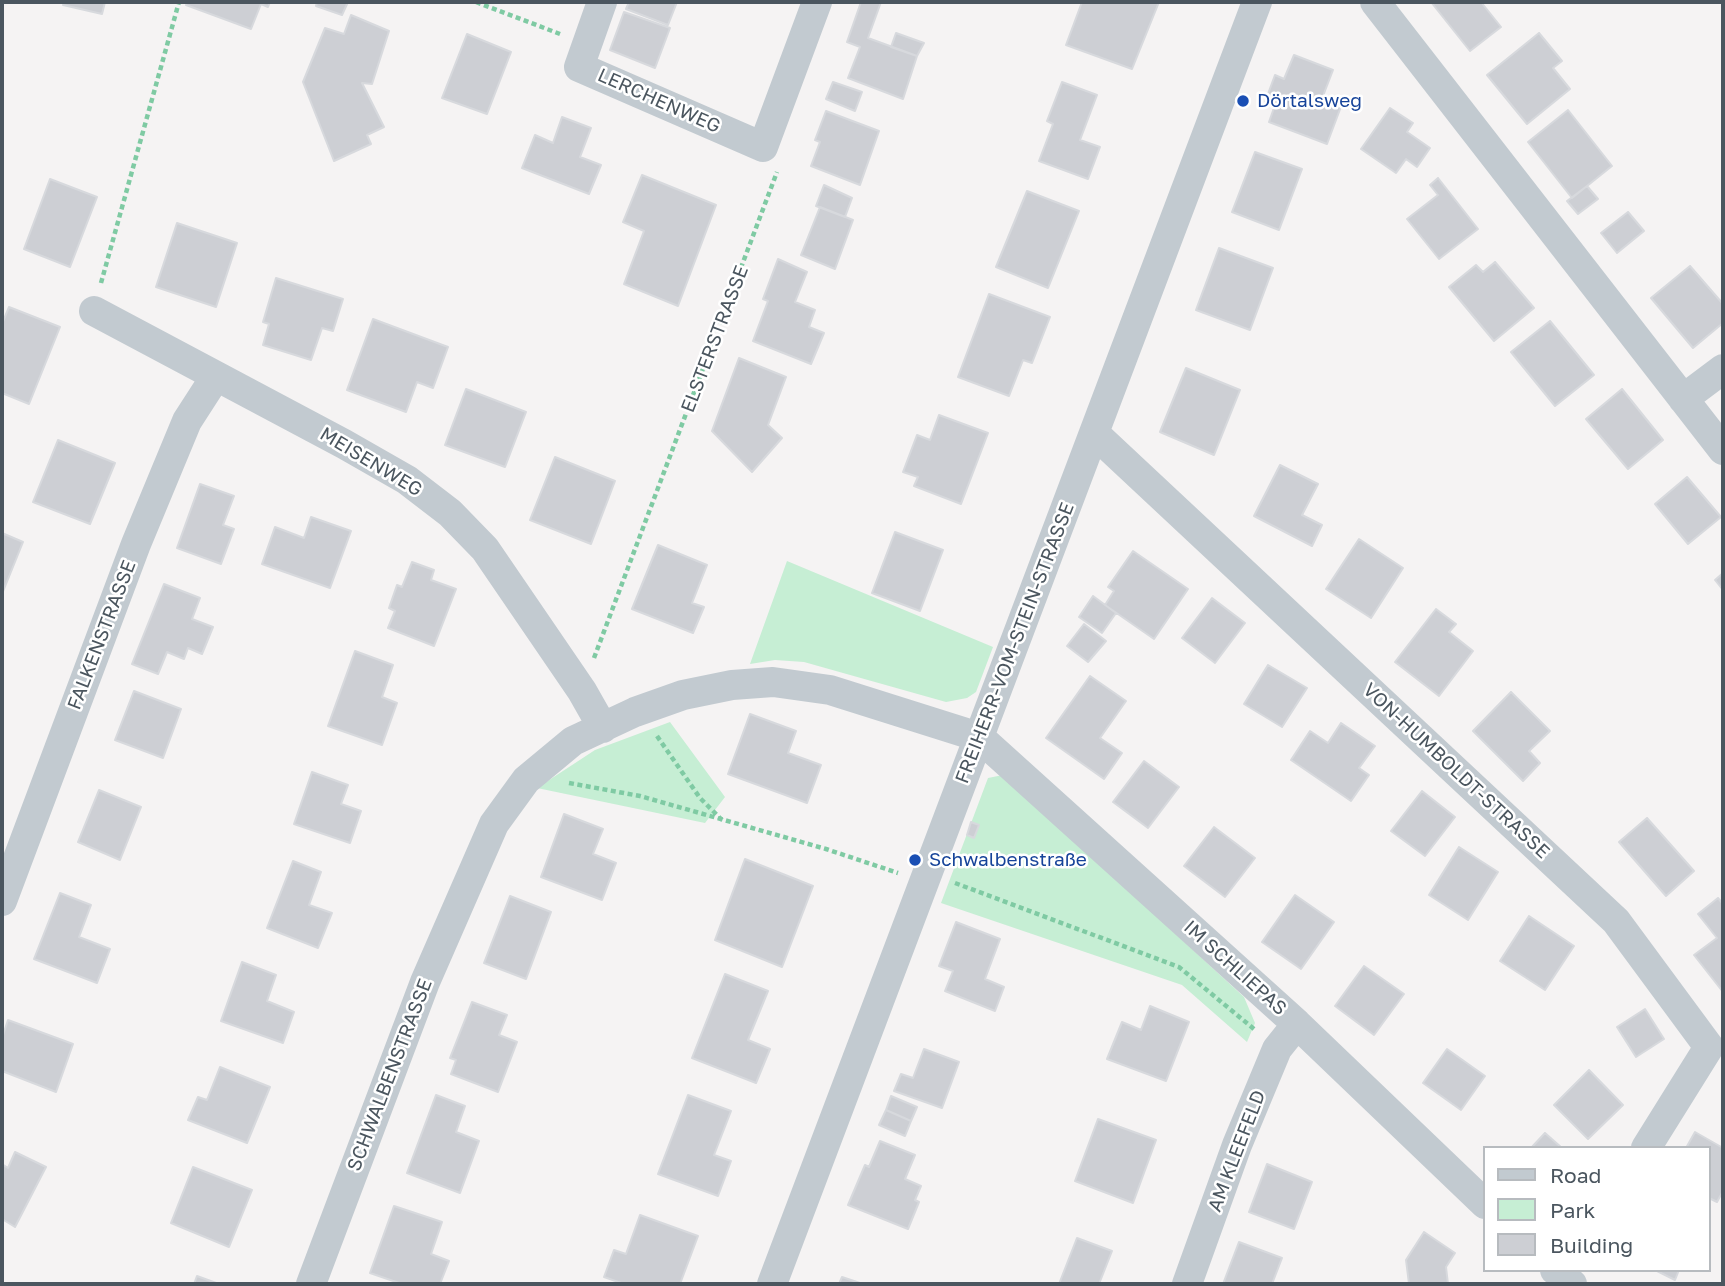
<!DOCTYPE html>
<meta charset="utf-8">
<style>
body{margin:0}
#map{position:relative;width:1725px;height:1286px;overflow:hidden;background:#f5f3f3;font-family:"Golos Text",sans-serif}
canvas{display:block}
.frame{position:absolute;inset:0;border:4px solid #4b565f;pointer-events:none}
.legend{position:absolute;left:1483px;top:1146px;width:228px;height:126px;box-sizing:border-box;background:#fff;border:2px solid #b7bbbf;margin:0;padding:9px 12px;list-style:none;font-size:21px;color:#4b565f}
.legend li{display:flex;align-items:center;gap:14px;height:35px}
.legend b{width:35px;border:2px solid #b7bbbf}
</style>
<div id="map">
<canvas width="1725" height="1286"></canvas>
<div class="frame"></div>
<ul class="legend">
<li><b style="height:9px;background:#c2cad0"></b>Road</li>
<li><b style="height:19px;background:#c6eed4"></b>Park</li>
<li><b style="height:19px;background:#cdcfd4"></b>Building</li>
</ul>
</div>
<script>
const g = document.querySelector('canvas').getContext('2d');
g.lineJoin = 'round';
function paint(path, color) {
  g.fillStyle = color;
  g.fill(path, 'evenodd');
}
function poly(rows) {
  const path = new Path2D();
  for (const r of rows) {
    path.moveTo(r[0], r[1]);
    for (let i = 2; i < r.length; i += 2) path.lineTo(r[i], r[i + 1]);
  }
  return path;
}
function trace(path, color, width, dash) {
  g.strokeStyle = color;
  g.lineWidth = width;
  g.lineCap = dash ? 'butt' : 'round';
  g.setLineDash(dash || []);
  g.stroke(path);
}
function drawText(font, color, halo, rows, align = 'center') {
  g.font = font + ' "Golos Text",sans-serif';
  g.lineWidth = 5;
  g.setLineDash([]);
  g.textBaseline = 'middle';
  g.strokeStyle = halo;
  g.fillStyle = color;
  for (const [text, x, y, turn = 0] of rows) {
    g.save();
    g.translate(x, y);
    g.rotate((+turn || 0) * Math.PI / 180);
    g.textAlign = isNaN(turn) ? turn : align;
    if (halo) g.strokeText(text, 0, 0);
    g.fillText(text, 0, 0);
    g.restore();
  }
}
paint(poly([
 [787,561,993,647,976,692,967,698,946,702,804,662,775,660,750,664],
 [670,722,725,797,705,823,537,788,595,750],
 [1003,775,1244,997,1255,1023,1247,1042,1182,985,941,903,988,778]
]), '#c6eed4');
const building = poly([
 [64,2,105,2,102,14,63,5,64,2],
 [187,2,270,2,268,7,261,4,251,29,186,5,187,2],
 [317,2,348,2,342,15,316,6,317,2],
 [629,2,677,2,668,25,626,9,629,2],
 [861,2,881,2,868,38,917,56,903,99,848,78,860,47,847,42,861,2],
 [1082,2,1159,2,1132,69,1066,45,1082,2],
 [1431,2,1481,2,1501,27,1470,51,1431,2],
 [624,12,670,28,655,68,610,50,624,12],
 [351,15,389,31,372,84,362,83,384,127,367,135,371,144,334,161,303,82,325,28,344,34,351,15],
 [896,33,924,43,917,56,891,47,896,33],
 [1539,33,1562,61,1553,68,1570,89,1527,124,1487,75,1539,33],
 [467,34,511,52,487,114,442,98,467,34],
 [1294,55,1333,70,1323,96,1342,104,1327,144,1269,122,1275,105,1265,102,1275,75,1284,79,1294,55],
 [833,82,862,92,855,111,826,99,833,82],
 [1062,82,1097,95,1080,140,1100,147,1088,179,1039,161,1053,124,1047,121,1062,82],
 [1390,108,1413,123,1407,132,1430,148,1417,167,1406,159,1396,173,1361,149,1390,108],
 [1568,110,1612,166,1572,198,1528,142,1568,110],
 [826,111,879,131,860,185,811,166,820,142,815,140,826,111],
 [562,117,591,128,580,157,601,165,589,194,522,168,535,135,553,143,562,117],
 [1255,152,1302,169,1279,230,1232,212,1255,152],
 [642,175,716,205,678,306,624,284,644,231,623,222,642,175],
 [1438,178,1478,229,1439,259,1407,219,1438,195,1430,185,1438,178],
 [50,179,97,197,70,267,24,249,50,179],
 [824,185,852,198,845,217,816,206,824,185],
 [1587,186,1598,199,1578,214,1567,201,1587,186],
 [1027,191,1079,211,1048,288,996,267,1027,191],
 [820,207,853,220,835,269,801,255,820,207],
 [1628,212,1644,231,1617,253,1601,233,1628,212],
 [177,223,237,243,216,307,156,287,177,223],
 [1219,248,1273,268,1250,330,1196,310,1219,248],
 [778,259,807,272,795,302,815,310,809,327,824,333,811,364,753,341,768,301,763,299,778,259],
 [1495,262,1534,308,1494,341,1449,287,1476,265,1483,272,1495,262],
 [1690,266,1723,304,1723,323,1693,348,1651,298,1690,266],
 [276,278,343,299,333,331,322,328,311,360,263,345,269,324,263,322,276,278],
 [989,294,1050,317,1032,363,1023,360,1009,396,958,377,989,294],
 [9,307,60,327,29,404,2,393,2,324,9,307],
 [373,319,448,347,433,388,417,382,406,412,347,390,373,319],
 [1550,321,1594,375,1555,406,1511,352,1550,321],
 [739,358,786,377,768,425,782,438,752,472,712,431,739,358],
 [1186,368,1240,390,1214,455,1160,432,1186,368],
 [466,389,526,412,505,467,445,445,466,389],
 [1622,389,1663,440,1628,469,1586,419,1622,389],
 [939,415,988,433,961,504,914,486,918,477,903,472,917,435,930,440,939,415],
 [58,440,115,463,90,524,33,502,58,440],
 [555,457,615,481,591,544,530,520,555,457],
 [1280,465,1318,484,1302,515,1322,525,1312,546,1254,516,1280,465],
 [1687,477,1721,517,1688,544,1655,504,1687,477],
 [200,484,234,496,223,525,234,529,221,564,177,548,200,484],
 [311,517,351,531,330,588,262,564,275,527,304,538,311,517],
 [895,532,943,550,920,611,872,593,895,532],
 [2,533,23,542,2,594,2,533],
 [1359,539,1403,568,1371,618,1326,589,1359,539],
 [658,545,707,565,692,603,704,607,693,633,632,609,658,545],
 [1133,551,1188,589,1154,639,1105,605,1114,591,1108,587,1133,551],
 [412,562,434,570,431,580,456,589,434,646,388,628,395,611,389,608,397,585,402,587,412,562],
 [1723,573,1723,590,1715,580,1723,573],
 [164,584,200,598,192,619,213,627,202,654,188,648,184,659,167,652,158,674,132,664,164,584],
 [1093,596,1116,613,1102,633,1079,617,1093,596],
 [1212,598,1245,623,1215,663,1182,638,1212,598],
 [1436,609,1456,624,1449,632,1473,651,1439,696,1395,662,1436,609],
 [1084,624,1106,641,1088,662,1067,646,1084,624],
 [355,651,393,665,382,697,397,703,382,745,328,726,355,651],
 [1268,665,1307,688,1282,727,1244,704,1268,665],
 [1090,676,1126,701,1100,738,1122,753,1104,779,1046,738,1090,676],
 [134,691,181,709,163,758,115,740,134,691],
 [1511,692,1550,731,1529,751,1540,763,1523,781,1473,731,1511,692],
 [750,714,796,731,788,753,821,765,807,803,728,774,750,714],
 [1341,723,1375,746,1359,768,1369,775,1351,801,1291,760,1310,731,1328,743,1341,723],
 [1144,761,1179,787,1148,828,1113,802,1144,761],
 [312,772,348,785,341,804,361,811,350,843,294,824,312,772],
 [99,790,141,807,120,860,78,842,99,790],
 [1422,791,1455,817,1425,856,1391,831,1422,791],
 [564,814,603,829,593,854,616,863,602,900,541,877,564,814],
 [1647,818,1694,871,1666,896,1619,842,1647,818],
 [971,822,979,825,974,838,967,835,971,822],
 [1214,827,1255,858,1225,897,1184,866,1214,827],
 [1459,847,1498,872,1468,920,1429,895,1459,847],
 [745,859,813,886,782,967,715,940,745,859],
 [293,861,321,872,309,905,332,913,318,948,267,928,293,861],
 [60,893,91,905,79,937,110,949,97,983,34,959,60,893],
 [1295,895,1334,922,1301,969,1262,942,1295,895],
 [510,896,551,912,526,979,484,963,510,896],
 [1718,898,1723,904,1723,992,1694,955,1717,938,1698,914,1718,898],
 [1529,916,1574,946,1545,990,1500,961,1529,916],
 [956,922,1000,939,985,979,1004,987,995,1011,945,991,953,971,939,966,956,922],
 [242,962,276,975,267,1001,294,1012,283,1043,221,1021,242,962],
 [1364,966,1404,994,1374,1035,1335,1006,1364,966],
 [725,974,768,991,748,1040,770,1049,756,1083,692,1058,725,974],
 [472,1002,507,1015,499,1035,517,1042,498,1092,451,1074,456,1060,450,1058,472,1002],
 [1150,1006,1189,1022,1166,1081,1107,1059,1122,1022,1141,1030,1150,1006],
 [1645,1009,1664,1039,1636,1057,1617,1027,1645,1009],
 [8,1020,73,1044,56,1092,2,1071,2,1038,8,1020],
 [924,1049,959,1062,942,1108,894,1091,901,1074,913,1078,924,1049],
 [1447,1049,1485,1076,1461,1110,1423,1083,1447,1049],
 [220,1067,270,1087,247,1143,188,1120,198,1097,207,1100,220,1067],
 [1589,1070,1623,1105,1588,1139,1554,1105,1589,1070],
 [436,1095,465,1106,456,1132,479,1141,460,1193,407,1173,436,1095],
 [688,1095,731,1111,714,1155,731,1161,718,1196,658,1174,688,1095],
 [891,1096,917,1107,911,1121,886,1110,891,1096],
 [886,1110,911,1121,905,1136,879,1125,886,1110],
 [1098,1119,1156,1140,1133,1203,1075,1181,1098,1119],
 [1695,1132,1723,1148,1723,1191,1717,1202,1709,1198,1709,1148,1686,1148,1695,1132],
 [1545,1133,1562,1148,1531,1148,1545,1133],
 [880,1141,915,1155,905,1179,921,1186,915,1200,919,1202,908,1229,848,1205,865,1165,869,1167,880,1141],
 [15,1152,46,1167,15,1227,2,1219,2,1164,8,1168,15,1152],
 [1267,1164,1312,1182,1294,1229,1249,1212,1267,1164],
 [193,1167,252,1190,229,1247,171,1223,193,1167],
 [394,1206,442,1222,431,1254,449,1261,440,1284,402,1284,370,1273,394,1206],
 [640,1215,698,1236,680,1284,624,1284,604,1277,614,1250,626,1254,640,1215],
 [1424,1232,1455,1253,1446,1267,1448,1284,1409,1284,1406,1260,1424,1232],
 [1077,1238,1112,1251,1099,1284,1059,1284,1077,1238],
 [1239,1242,1282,1258,1272,1284,1223,1284,1239,1242],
 [1655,1270,1679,1270,1675,1280,1655,1270],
 [197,1276,219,1284,194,1284,197,1276],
 [842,1277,863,1284,839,1284,842,1277]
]);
paint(building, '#cdcfd4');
trace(building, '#d7d9dd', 2);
trace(poly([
 [476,2,560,34],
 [101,283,179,2],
 [594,658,777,172],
 [657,736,700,798,722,820],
 [569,783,640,796,826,849,898,873],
 [955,883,1179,967,1254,1029]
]), '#7fcaa3', 4.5, [5, 3.5]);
trace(poly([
 [602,2,579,67,763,147,817,2],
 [1375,2,1723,450],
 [94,311,344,444,407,480,450,513,485,549,582,691,603,728],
 [1683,399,1723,369],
 [1094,433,1616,921,1709,1047,1646,1148],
 [2,901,136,544,187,421,216,376],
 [1555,1270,1572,1284],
 [311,1284,425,982,494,824,526,780,573,741,635,712,683,695,732,685,773,682,830,690,979,737,1297,1024,1485,1204],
 [772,1284,1257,2],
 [1187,1284,1237,1145,1277,1049,1297,1024]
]), '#c2cad0', 30);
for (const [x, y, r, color] of [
 [1243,101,7,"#1a4fb4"],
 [915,860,7,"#1a4fb4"]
]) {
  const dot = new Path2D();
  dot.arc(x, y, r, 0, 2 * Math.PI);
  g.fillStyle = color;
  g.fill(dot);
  trace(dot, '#fff', 2.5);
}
drawText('19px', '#4b565f', '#fff', [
 ["LERCHENWEG",659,101,24],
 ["ELSTERSTRASSE",715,339,-69],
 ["MEISENWEG",371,462,31],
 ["FALKENSTRASSE",102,635,-69],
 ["FREIHERR-VOM-STEIN-STRASSE",1015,643,-69],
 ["VON-HUMBOLDT-STRASSE",1456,771,43],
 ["IM SCHLIEPAS",1235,968,42],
 ["SCHWALBENSTRASSE",390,1075,-69],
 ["AM KLEEFELD",1237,1151,-69]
]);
drawText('19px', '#164399', '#fff', [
 ["Dörtalsweg",1257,101],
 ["Schwalbenstraße",929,860]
], 'left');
</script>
